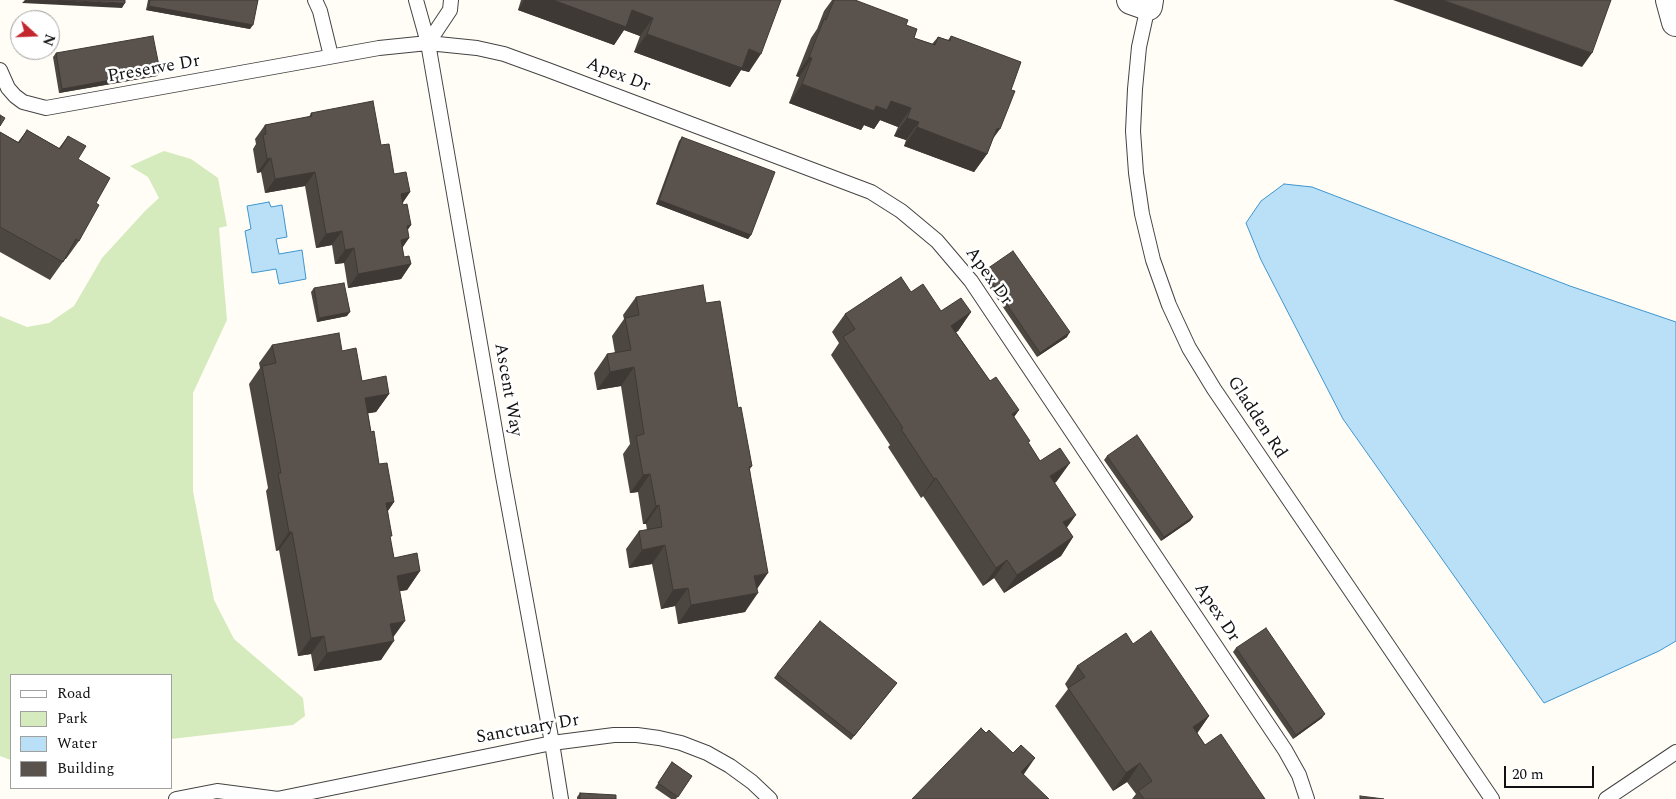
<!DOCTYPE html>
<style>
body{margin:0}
#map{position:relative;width:1676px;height:799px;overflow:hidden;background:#fffdf5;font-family:Spectral,serif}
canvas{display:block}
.legend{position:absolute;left:10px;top:674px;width:162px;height:115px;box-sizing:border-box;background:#fff;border:1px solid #a0a0a0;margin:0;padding:6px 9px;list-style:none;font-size:15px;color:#111}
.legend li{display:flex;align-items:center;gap:10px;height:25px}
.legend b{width:25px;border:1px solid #a0a0a0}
.north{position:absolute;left:10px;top:10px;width:50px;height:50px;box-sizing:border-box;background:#fff;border:1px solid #a0a0a0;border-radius:50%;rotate:110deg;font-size:14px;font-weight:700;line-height:20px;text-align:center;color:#111}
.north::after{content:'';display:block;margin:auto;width:18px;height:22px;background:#c4262e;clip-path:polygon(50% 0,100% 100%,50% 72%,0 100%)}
.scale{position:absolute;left:1504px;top:766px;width:90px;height:22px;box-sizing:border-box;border:2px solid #111;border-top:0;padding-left:6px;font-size:15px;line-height:18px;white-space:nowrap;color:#111;-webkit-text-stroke:4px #fff;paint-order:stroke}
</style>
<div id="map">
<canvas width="1676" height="799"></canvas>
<ul class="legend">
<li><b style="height:6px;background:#fff"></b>Road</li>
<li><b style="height:14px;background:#d5ebbd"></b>Park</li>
<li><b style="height:14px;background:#b9e0f7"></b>Water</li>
<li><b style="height:14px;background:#5a524d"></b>Building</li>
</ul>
<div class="north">N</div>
<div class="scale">20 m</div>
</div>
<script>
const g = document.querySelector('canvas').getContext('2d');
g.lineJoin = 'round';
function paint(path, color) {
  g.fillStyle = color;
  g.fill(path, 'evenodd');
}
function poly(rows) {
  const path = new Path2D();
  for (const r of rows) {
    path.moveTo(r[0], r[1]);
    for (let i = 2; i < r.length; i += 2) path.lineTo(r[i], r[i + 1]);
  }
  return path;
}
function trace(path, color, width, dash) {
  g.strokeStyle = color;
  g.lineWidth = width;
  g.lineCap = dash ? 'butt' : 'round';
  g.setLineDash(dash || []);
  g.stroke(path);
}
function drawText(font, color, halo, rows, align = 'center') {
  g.font = font + ' Spectral,serif';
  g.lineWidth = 5;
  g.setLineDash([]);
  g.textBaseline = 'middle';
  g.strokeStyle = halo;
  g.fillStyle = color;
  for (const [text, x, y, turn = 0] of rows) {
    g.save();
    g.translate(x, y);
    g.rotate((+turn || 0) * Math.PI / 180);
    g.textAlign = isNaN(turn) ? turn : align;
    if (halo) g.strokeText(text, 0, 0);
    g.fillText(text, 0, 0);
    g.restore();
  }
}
paint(poly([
 [164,151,191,159,218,178,227,226,219,228,227,320,193,393,193,491,214,600,234,639,303,698,305,716,293,725,171,739,171,675,11,675,11,760,0,756,0,316,27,327,49,323,74,306,102,258,145,211,159,198,148,177,130,166]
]), '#d5ebbd');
const water = poly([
 [1284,184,1312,187,1570,286,1676,322,1676,641,1659,651,1544,703,1343,419,1261,260,1246,223,1261,201,1284,184],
 [269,202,271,207,282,205,287,237,276,239,279,254,302,250,306,279,279,284,276,269,252,273,245,231,251,229,247,206,269,202]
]);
paint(water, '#b9e0f7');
trace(water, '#3f96cf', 1);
const service = poly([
 [315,0,320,11,331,56],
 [416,0,428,43,503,476,552,743,561,799],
 [1148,6,1139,47,1135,89,1133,131,1136,173,1142,214,1153,260,1169,305,1189,348,1214,389,1492,799],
 [428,43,450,10,451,0],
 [0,70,8,88,15,96,23,102,46,108,379,48,428,43,477,48,504,54,548,70,871,192,901,211,937,241,971,281,1285,750,1299,775,1307,799],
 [176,799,217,791,278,799],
 [277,799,552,743,614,735,637,735,659,738,681,743,707,753,730,766,752,782,770,799],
 [1606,799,1676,752]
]);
const minor = poly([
 [1131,0,1148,6,1149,0],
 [1670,0,1676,22]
]);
trace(service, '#444', 16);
trace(minor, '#444', 30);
trace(service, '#fff', 14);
trace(minor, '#fff', 28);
paint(poly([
 [148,0,258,0,250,29,146,10],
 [521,0,781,0,749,72,741,70,730,87,634,52,640,36,624,30,614,45,518,10],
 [832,0,855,0,906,25,914,38,932,44,938,37,948,40,951,36,992,141,987,154,974,172,904,146,906,140,894,136,898,127,880,120,874,129,864,125,861,130,789,103,799,77,796,76,811,38,817,29,824,11],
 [56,53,160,71,157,76,59,93,53,57],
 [311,113,381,145,394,174,410,192,402,203,411,225,407,230,409,238,402,247,404,257,411,264,401,279,348,288,344,263,335,264,332,245,316,248,305,186,265,193,261,172,257,173,253,149,256,144,255,139,265,125,309,117],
 [27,130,59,148,68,136,96,203,79,241,66,259,65,259,50,280,0,252,0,132,18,142],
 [682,137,751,235,748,239,656,204,679,141],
 [984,271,1067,337,1037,357,981,275],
 [314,288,347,316,317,322,311,292],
 [911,292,941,311,971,312,958,331,956,332,990,381,1019,410,1014,417,1028,443,1040,461,1057,481,1055,483,1067,528,1073,537,1061,556,1004,593,994,578,983,586,923,496,921,498,888,447,890,445,831,355,839,343,832,332,845,314],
 [636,297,706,303,738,408,752,466,750,469,757,589,745,612,678,624,675,606,661,609,652,564,629,568,626,549,639,531,647,530,646,524,643,524,638,492,630,493,623,454,630,444,621,386,597,390,594,373,607,354,615,353,612,336,624,319,623,315],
 [272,345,342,351,362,381,389,394,376,412,368,413,371,432,379,464,394,502,388,511,390,538,394,558,420,571,407,590,399,591,393,638,381,660,314,671,311,654,298,656,279,550,276,551,266,491,268,488,249,384,260,368,259,363],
 [1107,456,1193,517,1190,521,1161,541,1104,460],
 [1133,644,1209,716,1197,733,1205,745,1265,799,1132,799,1136,794,1127,782,1113,791,1055,706,1068,689,1065,684,1077,666],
 [1236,648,1322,718,1293,739,1233,652],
 [777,674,897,683,851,740,774,678],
 [672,762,692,776,676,799,671,799,655,788],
 [580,793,616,799,577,799,577,797]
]), '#4d4742');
paint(poly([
 [25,0,47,0,125,3,122,8,22,3],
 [524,0,553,0,632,10,653,18,640,36,624,30,614,45,518,10],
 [1393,0,1443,0,1592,53,1582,67],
 [149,6,253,25,250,29,146,10],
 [647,34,749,49,761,54,749,72,741,70,730,87,634,52],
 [809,57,812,58,799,77,796,76],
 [160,71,157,76,59,93,62,89],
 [802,84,876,106,891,101,911,108,898,127,880,120,874,129,864,125,861,130,789,103],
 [907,118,919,122,906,140,894,136],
 [917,127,987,154,974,172,904,146],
 [997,128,1000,129,987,147],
 [271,158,261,172,257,173,267,159],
 [315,172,305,186,265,193,275,179],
 [410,192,400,207,401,194],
 [659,200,751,235,748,239,656,204],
 [411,225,401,240,409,238,399,253,401,240,407,226],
 [342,231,332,245,316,248,326,234],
 [354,248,344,263,335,264,345,250],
 [411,264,401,279,348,288,358,274],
 [350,312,347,316,317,322,319,318],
 [971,312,958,331,938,344,951,326],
 [1070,332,1067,337,1037,357,1040,353],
 [634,367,621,386,597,390,610,372],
 [389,394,376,412,353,416,365,398],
 [1019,410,1006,428,1012,414],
 [1070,463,1057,481,1038,495,1050,476],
 [650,474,638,492,630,493,643,475],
 [936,478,923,496,921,498,934,479],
 [394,502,381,520,386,503],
 [659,505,646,524,643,524,656,506],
 [1076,515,1063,533,1063,522],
 [1193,517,1190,521,1161,541,1164,537],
 [289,532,292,532,279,550,276,551],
 [1073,537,1061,556,1004,593,1017,575],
 [665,545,652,564,629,568,642,550],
 [1007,560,994,578,983,586,996,568],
 [420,571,407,590,384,594,397,576],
 [768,573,755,592,754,576],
 [688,588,675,606,661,609,673,590],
 [758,593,745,612,678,624,691,605],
 [405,621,392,639,390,624],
 [324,636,311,654,298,656,311,638],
 [394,641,381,660,314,671,327,653],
 [1325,714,1322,718,1293,739,1296,735],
 [1209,716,1196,735,1193,727],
 [1035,758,1022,777,1021,772],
 [1140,763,1127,782,1113,791,1126,773]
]), '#3f3936');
const building = poly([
 [47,0,125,0,125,3,47,0],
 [150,0,258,0,253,25,149,6,150,0],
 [553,0,781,0,761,54,749,49,742,68,647,34,653,18,632,10,626,27,553,0],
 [834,0,855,0,908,20,906,25,917,29,914,38,935,45,938,37,950,41,951,36,1021,62,1011,90,1015,91,1000,129,997,128,987,154,917,127,919,122,907,118,911,108,891,101,887,110,876,106,874,111,802,84,812,58,809,57,824,19,826,20,834,0],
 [1443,0,1611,0,1592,53,1443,0],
 [153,36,160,71,62,89,56,53,153,36],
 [373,101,381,145,389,144,394,174,406,172,410,192,401,194,403,205,407,204,411,225,407,226,409,238,401,240,404,257,409,256,411,264,358,274,354,248,345,250,342,231,326,234,315,172,275,179,271,158,267,159,263,135,266,134,265,125,312,116,311,113,373,101],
 [0,115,5,118,0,126,0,115],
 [27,130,60,149,68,136,86,146,78,159,110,178,96,203,99,205,79,241,76,239,63,262,0,227,0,132,19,143,27,130],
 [682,137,775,172,751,235,659,200,682,137],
 [1013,251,1070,332,1040,353,984,271,1013,251],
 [901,277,911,292,923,284,941,311,961,298,971,312,951,326,990,381,996,377,1019,410,1012,414,1030,441,1028,442,1040,461,1060,448,1070,463,1050,476,1076,515,1063,522,1073,537,1017,575,1007,560,996,568,936,478,934,479,901,429,903,428,843,337,855,329,845,314,901,277],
 [344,283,350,312,319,318,314,288,344,283],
 [703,285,706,303,720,301,738,408,741,407,752,466,749,467,768,573,754,576,758,593,691,605,688,588,673,590,665,545,642,550,639,531,662,527,659,505,656,506,650,474,643,475,636,436,644,434,634,367,610,372,607,354,631,350,625,318,639,315,636,297,703,285],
 [339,333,342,351,356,348,362,381,386,376,389,394,365,398,371,432,374,431,379,464,387,463,394,502,386,503,392,536,390,536,394,558,417,553,420,571,397,576,405,621,390,624,394,641,327,653,324,636,311,638,292,532,289,532,278,473,281,473,262,366,276,363,272,345,339,333],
 [1137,435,1193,517,1164,537,1107,456,1137,435],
 [820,621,897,683,854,736,777,674,820,621],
 [1266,628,1325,714,1296,735,1236,648,1266,628],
 [1151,631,1209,716,1193,727,1205,745,1221,734,1265,799,1144,799,1138,791,1152,781,1140,763,1126,773,1068,688,1085,677,1077,666,1126,633,1133,644,1151,631],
 [981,728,986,733,989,730,1013,753,1021,745,1035,758,1021,772,1049,799,912,799,981,728],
 [672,762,692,776,678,797,658,783,672,762],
 [580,793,616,795,616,799,580,799,580,793],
 [1360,796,1384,799,1360,799,1360,796]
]);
paint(building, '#5a524d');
trace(building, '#3f3936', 1);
drawText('18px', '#111', '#fff', [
 ["Preserve Dr",154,70,-10],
 ["Apex Dr",618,76,21],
 ["Apex Dr",988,277,54],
 ["Ascent Way",507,390,80],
 ["Gladden Rd",1256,418,57],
 ["Apex Dr",1216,613,56],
 ["Sanctuary Dr",528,730,-10]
]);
</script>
